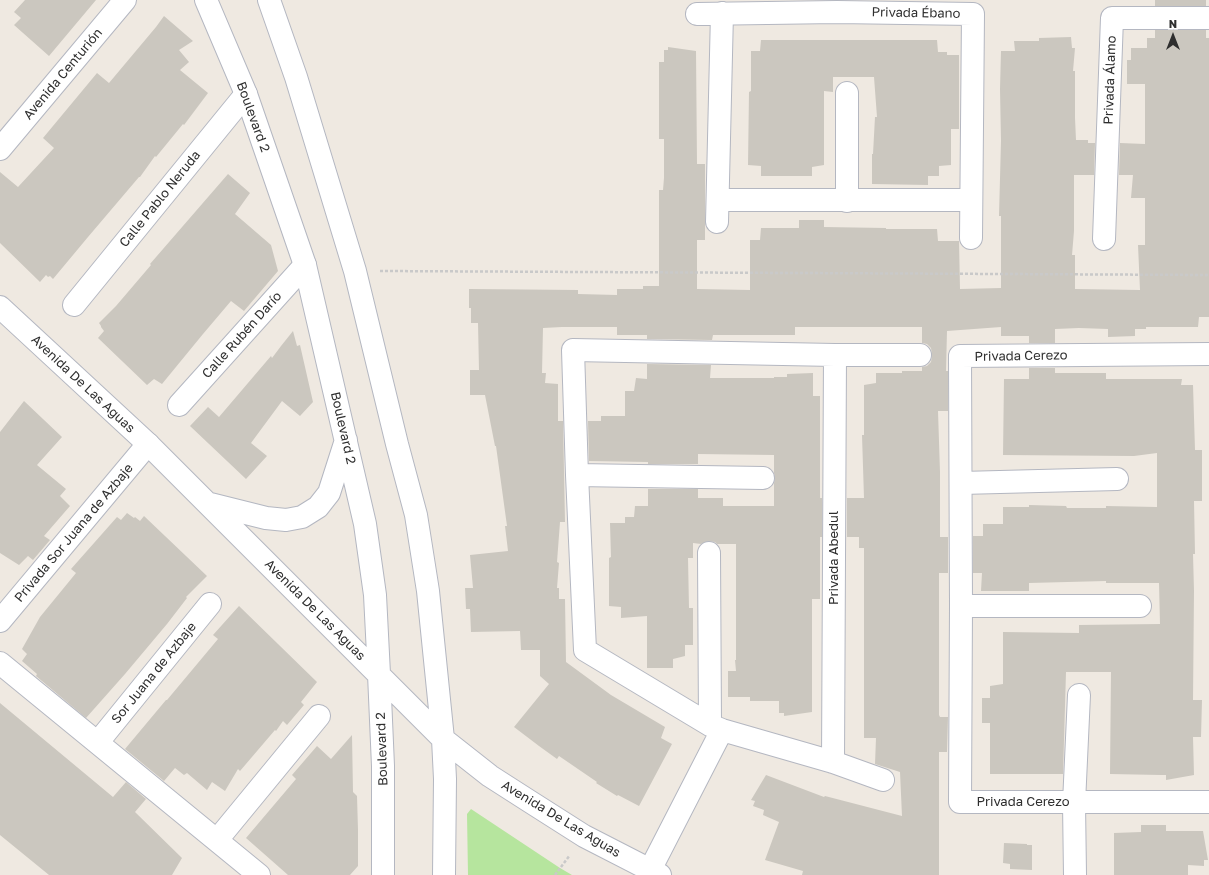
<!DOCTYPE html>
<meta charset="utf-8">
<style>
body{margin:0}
#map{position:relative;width:1209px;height:875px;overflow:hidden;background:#efe9e1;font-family:"Golos Text",sans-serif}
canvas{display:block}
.north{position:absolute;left:1153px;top:16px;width:40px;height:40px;-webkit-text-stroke:3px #fff;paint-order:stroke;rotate:0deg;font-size:11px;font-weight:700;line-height:16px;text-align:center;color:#2e2e2e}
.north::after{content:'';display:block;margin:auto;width:14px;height:18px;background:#2e2e2e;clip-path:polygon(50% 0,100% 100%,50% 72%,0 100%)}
</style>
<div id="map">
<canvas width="1209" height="875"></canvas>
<div class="north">N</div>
</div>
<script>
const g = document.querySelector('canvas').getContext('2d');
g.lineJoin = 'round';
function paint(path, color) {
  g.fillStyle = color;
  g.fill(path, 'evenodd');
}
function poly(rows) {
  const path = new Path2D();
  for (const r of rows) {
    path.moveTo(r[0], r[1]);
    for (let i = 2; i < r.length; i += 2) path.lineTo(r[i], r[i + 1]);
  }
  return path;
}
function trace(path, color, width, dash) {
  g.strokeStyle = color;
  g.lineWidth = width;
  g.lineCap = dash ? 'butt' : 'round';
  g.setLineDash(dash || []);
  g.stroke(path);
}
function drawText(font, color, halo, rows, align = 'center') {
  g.font = font + ' "Golos Text",sans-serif';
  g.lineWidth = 4;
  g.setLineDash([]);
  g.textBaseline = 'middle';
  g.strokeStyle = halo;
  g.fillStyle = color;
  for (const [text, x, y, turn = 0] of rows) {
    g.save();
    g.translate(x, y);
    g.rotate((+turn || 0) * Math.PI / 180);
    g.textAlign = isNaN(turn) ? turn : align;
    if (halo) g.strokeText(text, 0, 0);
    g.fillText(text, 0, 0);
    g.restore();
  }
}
paint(poly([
 [471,809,560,868,572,875,468,875,467,814]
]), '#b6e59e');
paint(poly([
 [25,0,96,0,49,56,14,25,21,18,14,12],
 [1155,0,1206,0,1206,6,1155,6],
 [164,16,193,41,179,50,189,62,180,70,208,93,184,125,183,124,156,157,155,156,140,177,139,177,88,237,53,279,50,276,48,277,46,275,40,282,0,243,0,172,18,187,54,148,43,138,97,73,109,83,156,27],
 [1155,30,1206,30,1206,38,1209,38,1209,317,1199,317,1198,327,1146,327,1146,329,1135,329,1135,336,1108,337,1108,329,1079,328,1055,329,1055,343,1029,343,1029,336,1001,336,1001,327,947,331,946,371,948,371,948,411,938,411,940,472,940,537,948,537,948,573,939,573,939,715,940,717,948,717,947,752,939,752,939,875,802,875,803,871,765,860,779,822,763,815,764,810,753,806,755,801,751,800,766,775,824,797,825,796,902,816,900,772,875,764,876,738,864,738,864,548,859,548,859,537,847,537,847,498,864,498,862,435,864,435,864,385,876,383,876,373,902,373,902,371,922,371,922,367,927,366,931,362,932,355,931,348,927,344,922,343,922,327,795,327,795,335,713,335,712,340,647,339,647,335,617,335,617,327,562,327,543,328,542,373,546,373,545,383,558,384,558,421,563,421,565,522,560,522,557,562,559,563,557,588,559,588,559,599,565,599,566,662,611,695,665,727,661,738,672,744,639,806,618,795,617,796,596,783,597,782,559,756,557,759,539,746,514,727,549,684,540,676,540,650,521,650,520,631,471,632,470,609,466,609,465,588,473,588,470,555,508,551,505,526,507,526,496,446,495,446,485,395,470,395,470,370,479,370,478,323,471,323,471,308,469,308,469,289,578,290,578,294,617,295,617,289,643,289,643,286,659,286,659,190,663,190,664,178,664,139,659,139,659,62,664,62,664,50,668,50,668,47,696,51,697,164,705,164,705,240,697,240,697,289,750,290,750,240,760,240,761,228,799,228,799,220,824,220,824,227,886,228,886,229,937,229,938,241,959,241,960,289,1001,288,1001,216,999,216,1001,141,1000,89,1001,51,1015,51,1014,41,1039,41,1039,38,1071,37,1072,48,1075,48,1073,71,1075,71,1075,118,1076,140,1088,140,1088,143,1095,143,1094,175,1074,175,1074,231,1072,255,1075,255,1075,289,1140,290,1138,245,1145,245,1145,198,1131,198,1133,175,1119,175,1120,143,1145,144,1145,84,1127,84,1127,60,1131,60,1131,48,1147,48,1147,38,1155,38],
 [761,40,937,40,938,52,947,52,947,55,959,55,959,129,951,129,951,165,939,166,939,176,928,176,928,185,872,184,872,154,873,154,875,117,877,117,874,77,833,77,833,92,824,91,824,165,812,167,812,176,761,176,761,166,748,165,749,92,751,91,751,51,760,51],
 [228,174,250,193,235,214,271,245,278,271,244,311,231,301,203,334,162,384,154,379,147,385,98,338,104,331,101,327,101,326,99,323,116,306,151,265,150,264],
 [293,331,297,346,300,345,313,402,300,416,282,401,251,443,267,456,246,479,190,426,208,407,219,417,271,356,272,358,281,346],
 [647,364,711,365,710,378,774,378,774,377,787,377,787,374,813,373,813,396,820,396,820,498,822,498,822,537,820,537,820,599,812,599,812,712,784,716,784,713,779,713,779,701,750,701,750,697,728,697,728,671,736,671,735,660,736,660,736,544,717,544,715,542,709,541,701,544,693,543,693,558,688,558,689,608,693,608,693,645,685,645,685,656,673,659,673,668,647,668,647,616,621,618,621,607,609,606,609,558,611,557,610,523,625,523,625,517,634,517,635,506,648,506,648,489,698,489,698,498,723,498,723,506,774,506,774,483,775,478,774,473,774,455,698,454,698,464,648,464,648,462,589,461,588,421,601,421,601,416,625,416,625,391,634,391,636,378,647,379],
 [1029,368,1055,368,1055,373,1106,373,1106,379,1182,379,1181,385,1193,385,1195,450,1202,450,1202,501,1194,501,1195,554,1193,554,1194,591,1193,700,1202,700,1201,737,1193,737,1194,775,1166,780,1166,775,1161,775,1110,774,1111,672,1066,672,1063,774,990,774,990,723,982,723,982,698,990,698,990,686,1003,684,1003,632,1079,633,1079,625,1160,624,1159,583,1106,583,1106,581,1029,583,1029,591,981,591,982,573,973,573,973,536,983,536,983,524,1003,524,1003,507,1029,507,1029,505,1066,506,1067,508,1106,508,1106,506,1157,507,1157,453,1134,456,1003,455,1004,379,1029,379],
 [24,401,62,437,37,465,66,489,60,496,70,506,44,536,50,540,33,560,28,556,19,565,0,553,0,432],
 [127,513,134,518,135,517,140,521,144,516,207,576,186,597,187,598,167,624,125,674,86,718,36,676,37,674,22,661,27,654,22,649,40,617,76,573,71,569,117,517,121,520],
 [239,606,317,682,301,702,304,705,287,725,283,721,276,731,275,730,240,771,238,769,225,791,212,782,207,790,187,773,184,775,175,768,164,781,125,749,166,700,167,700,218,639,213,635],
 [0,703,113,797,126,782,146,799,135,812,182,858,172,875,49,875,0,835],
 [352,735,353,792,357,796,358,830,358,866,350,875,288,875,246,838,296,779,292,775,317,746,331,759],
 [1141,825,1166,825,1166,831,1203,831,1208,860,1204,860,1204,866,1188,865,1188,875,1114,875,1114,833,1141,832],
 [1004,843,1027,844,1027,845,1032,845,1032,870,1010,869,1010,864,1003,863]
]), '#cbc7bf');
const minor = poly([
 [697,14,837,12,973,14,971,238],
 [0,149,125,0],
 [718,200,971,200],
 [847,201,847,93],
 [717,222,722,13],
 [1104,239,1112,18,1209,18],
 [74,305,246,94],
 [1209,354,960,356,961,606,960,802,1209,802],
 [179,405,305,265],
 [577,475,763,478],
 [961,483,1117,479],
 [709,553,710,725],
 [961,606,1140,606],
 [0,621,148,444],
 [0,663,259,875],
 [98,742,210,604],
 [833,762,835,355],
 [883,780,833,762,722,730,710,725,585,650,577,475,573,350,835,355,920,355],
 [217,840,319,716],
 [650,870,722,730],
 [1075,875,1074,803,1079,695]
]);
const secondary = poly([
 [206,0,246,94,305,265,365,524,375,595,379,674,383,766,383,875],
 [269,0,296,77,355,271,397,444,416,515,428,591,443,739,445,779,444,875],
 [0,307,148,444,443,739,490,776,529,801,584,836,660,875],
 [210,504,266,518,286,520,302,517,318,507,329,493,346,440]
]);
trace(minor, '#b4b7c1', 24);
trace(secondary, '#b4b7c1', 24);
trace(poly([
 [380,271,1209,275],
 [555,875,570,855]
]), '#c9c9c9', 2.5, [3, 2]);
trace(minor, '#fff', 22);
trace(secondary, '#fff', 22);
drawText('13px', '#2e2e2e', '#fff', [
 ["Privada Ébano",916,13,1],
 ["Avenida Centurión",63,74,-50],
 ["Privada Álamo",1110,80,-88],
 ["Boulevard 2",253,117,70],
 ["Calle Pablo Neruda",160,199,-51],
 ["Calle Rubén Darío",242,335,-48],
 ["Privada Cerezo",1021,356,-1],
 ["Avenida De Las Aguas",83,384,43],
 ["Boulevard 2",343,428,77],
 ["Privada Sor Juana de Azbaje",74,533,-50],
 ["Privada Abedul",834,558,-90],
 ["Avenida De Las Aguas",315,610,45],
 ["Sor Juana de Azbaje",154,673,-51],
 ["Boulevard 2",382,749,-92],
 ["Privada Cerezo",1023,802],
 ["Avenida De Las Aguas",561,819,31]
]);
</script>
